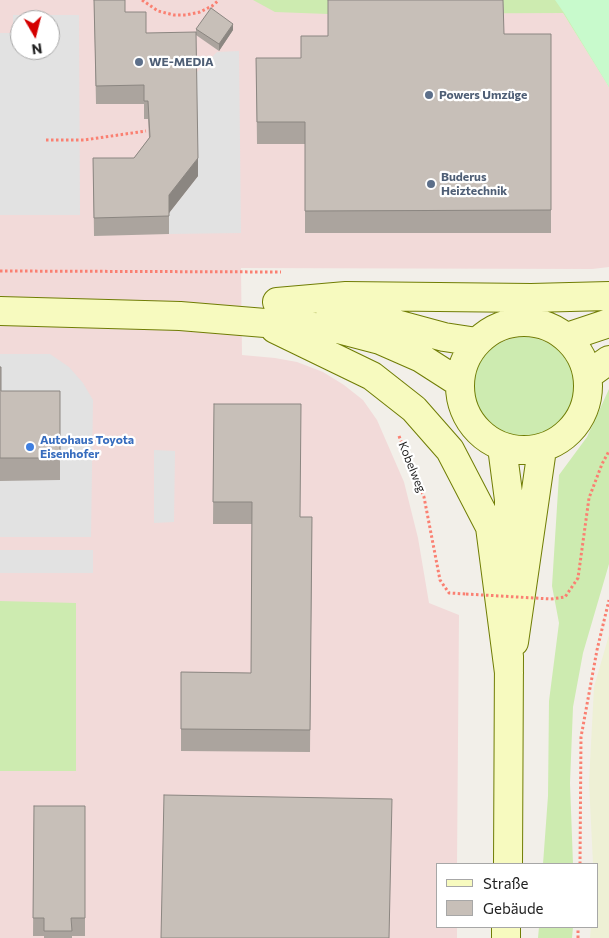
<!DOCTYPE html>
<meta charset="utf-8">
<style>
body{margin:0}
#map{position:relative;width:609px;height:938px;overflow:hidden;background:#f2efe9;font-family:Commissioner,sans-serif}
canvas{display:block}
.legend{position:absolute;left:436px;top:863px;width:162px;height:65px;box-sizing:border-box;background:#fff;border:1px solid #a7a7a7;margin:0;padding:6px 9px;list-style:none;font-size:15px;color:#222}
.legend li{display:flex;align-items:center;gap:10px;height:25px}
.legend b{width:25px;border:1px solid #a7a7a7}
.north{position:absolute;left:10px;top:10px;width:50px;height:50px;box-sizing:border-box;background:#fff;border:1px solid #a7a7a7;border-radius:50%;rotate:172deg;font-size:14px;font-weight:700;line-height:20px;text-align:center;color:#222}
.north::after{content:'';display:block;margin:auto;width:18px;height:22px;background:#d40000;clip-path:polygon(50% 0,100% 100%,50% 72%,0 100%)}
</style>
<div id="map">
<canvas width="609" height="938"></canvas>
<ul class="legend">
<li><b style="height:6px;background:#f7fabf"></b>Straße</li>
<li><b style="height:14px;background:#c7bfb8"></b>Gebäude</li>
</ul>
<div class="north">N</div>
</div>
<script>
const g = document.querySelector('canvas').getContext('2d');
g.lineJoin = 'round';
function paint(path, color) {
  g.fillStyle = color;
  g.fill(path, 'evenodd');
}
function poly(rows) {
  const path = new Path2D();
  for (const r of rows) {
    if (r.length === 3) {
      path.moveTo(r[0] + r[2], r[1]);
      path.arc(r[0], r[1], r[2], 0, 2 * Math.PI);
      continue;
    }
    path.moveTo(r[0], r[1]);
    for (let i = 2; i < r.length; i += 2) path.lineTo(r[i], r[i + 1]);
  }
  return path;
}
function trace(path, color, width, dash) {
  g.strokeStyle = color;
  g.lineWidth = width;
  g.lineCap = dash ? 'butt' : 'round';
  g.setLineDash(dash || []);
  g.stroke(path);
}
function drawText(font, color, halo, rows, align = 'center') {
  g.font = font + ' Commissioner,sans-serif';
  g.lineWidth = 4.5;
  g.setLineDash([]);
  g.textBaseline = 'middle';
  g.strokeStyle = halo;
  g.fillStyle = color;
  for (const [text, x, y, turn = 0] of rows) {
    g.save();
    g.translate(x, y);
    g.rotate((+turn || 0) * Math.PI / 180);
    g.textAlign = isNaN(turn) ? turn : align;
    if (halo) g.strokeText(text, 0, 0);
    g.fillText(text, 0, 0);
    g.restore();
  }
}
paint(poly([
 [0,0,555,0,609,87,609,267,592,269,241,268,242,355,275,358,297,362,323,372,344,385,363,400,377,420,404,482,418,538,429,603,459,615,457,864,438,864,438,927,457,927,457,938,0,938],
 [20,20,50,20,50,50,20,50]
]), '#f2dad9');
paint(poly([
 [609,635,609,938,590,938,591,927,598,927,598,864,593,864,589,782,594,687]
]), '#eef0d5');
paint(poly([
 [253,0,609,0,609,87,563,13,328,14,275,12],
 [524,387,50],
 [609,389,609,564,583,653,573,707,570,783,573,864,543,864,548,796,549,701,559,623,552,586,559,475,587,437],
 [0,601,76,603,76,771,0,771],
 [539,927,573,927,572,938,538,938]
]), '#cdebb0');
paint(poly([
 [555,0,609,0,609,87,564,13]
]), '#c8facc');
paint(poly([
 [13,15,79,15,80,215,0,215,0,33,13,33],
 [20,20,50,20,50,50,20,50],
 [239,51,241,233,169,234,169,213,198,176,196,73,217,52],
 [0,354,50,354,69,367,83,383,93,400,91,537,0,537],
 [154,450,175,451,174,522,154,523],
 [0,550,93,550,93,573,0,573]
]), '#e2e2e2');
const secondary = poly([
 [277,302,346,296,531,298,609,296],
 [330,309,348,311,444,337,477,342],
 [0,311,180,316,338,329,380,340,421,358,460,383],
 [524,386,64],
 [275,329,372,376,414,409,450,450,490,527,509,673],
 [567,337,609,323],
 [588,375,609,360],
 [502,447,509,500,509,565],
 [514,642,542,449],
 [508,864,509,656],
 [506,938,506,927]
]);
trace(secondary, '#707d05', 30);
trace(poly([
 [142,0,158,11,174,15,186,15,200,12,212,6,219,0],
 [46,140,84,140,146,131],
 [0,271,281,272],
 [399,436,424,497,440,580,449,593,466,594],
 [551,599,565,597,578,578,589,498,602,464,609,451],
 [580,864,581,737,597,650,609,600],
 [578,938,578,927]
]), '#fa8072', 3, [2.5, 2.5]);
trace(secondary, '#f7fabf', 28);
trace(poly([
 [466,594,551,599]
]), '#fa8072', 3, [2.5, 2.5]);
paint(poly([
 [94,0,125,12,146,33,198,176,169,213,169,234,94,236,93,158,134,158,149,138,148,119,144,119,144,104,96,104],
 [196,29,233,30,219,51,196,35],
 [504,34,551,34,551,233,305,233,305,144,257,144,256,58,301,58],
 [0,367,1,391,60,391,60,480,0,481],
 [214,404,300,517,312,517,310,752,181,751,181,672,251,673,252,524,213,524],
 [34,806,85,806,85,936,72,936,72,938,44,938,44,936,33,936]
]), '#aba49e');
paint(poly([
 [233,24,233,30,219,51,219,44],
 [198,158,198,176,169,213,169,195]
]), '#8b8681');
const building = poly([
 [94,0,125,0,125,12,146,12,146,33,196,32,198,158,169,195,169,216,94,218,93,158,134,158,150,137,148,101,144,101,144,85,96,86,94,0],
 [328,0,503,0,504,34,551,34,551,210,305,211,305,122,257,122,256,58,301,58,301,36,328,36,328,0],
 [211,8,233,24,219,44,196,29,211,8],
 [0,367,1,367,1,391,60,391,60,458,0,458,0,367],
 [214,404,301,404,300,517,312,517,310,730,181,729,181,672,251,673,252,502,213,502,214,404],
 [164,795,392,799,389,938,161,938,164,795],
 [34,806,85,806,85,918,71,918,72,931,44,931,44,918,33,918,34,806]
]);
paint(building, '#c7bfb8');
trace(building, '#8b8681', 1);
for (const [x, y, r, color] of [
 [139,62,5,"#5c6f8a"],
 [429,95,5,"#5c6f8a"],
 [431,184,5,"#5c6f8a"],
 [30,447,5,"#3f7fe0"]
]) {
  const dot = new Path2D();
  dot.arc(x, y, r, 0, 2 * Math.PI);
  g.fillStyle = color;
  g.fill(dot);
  trace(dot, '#fff', 2);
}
drawText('bold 12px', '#4e5e75', '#fff', [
 ["WE-MEDIA",149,62],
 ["Powers Umzüge",439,95],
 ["Buderus",441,177],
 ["Heiztechnik",441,191]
], 'left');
drawText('bold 12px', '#366cbe', '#fff', [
 ["Autohaus Toyota",40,440],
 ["Eisenhofer",40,454]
], 'left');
drawText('12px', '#222', '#fff', [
 ["Kobelweg",412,467,68]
]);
</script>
